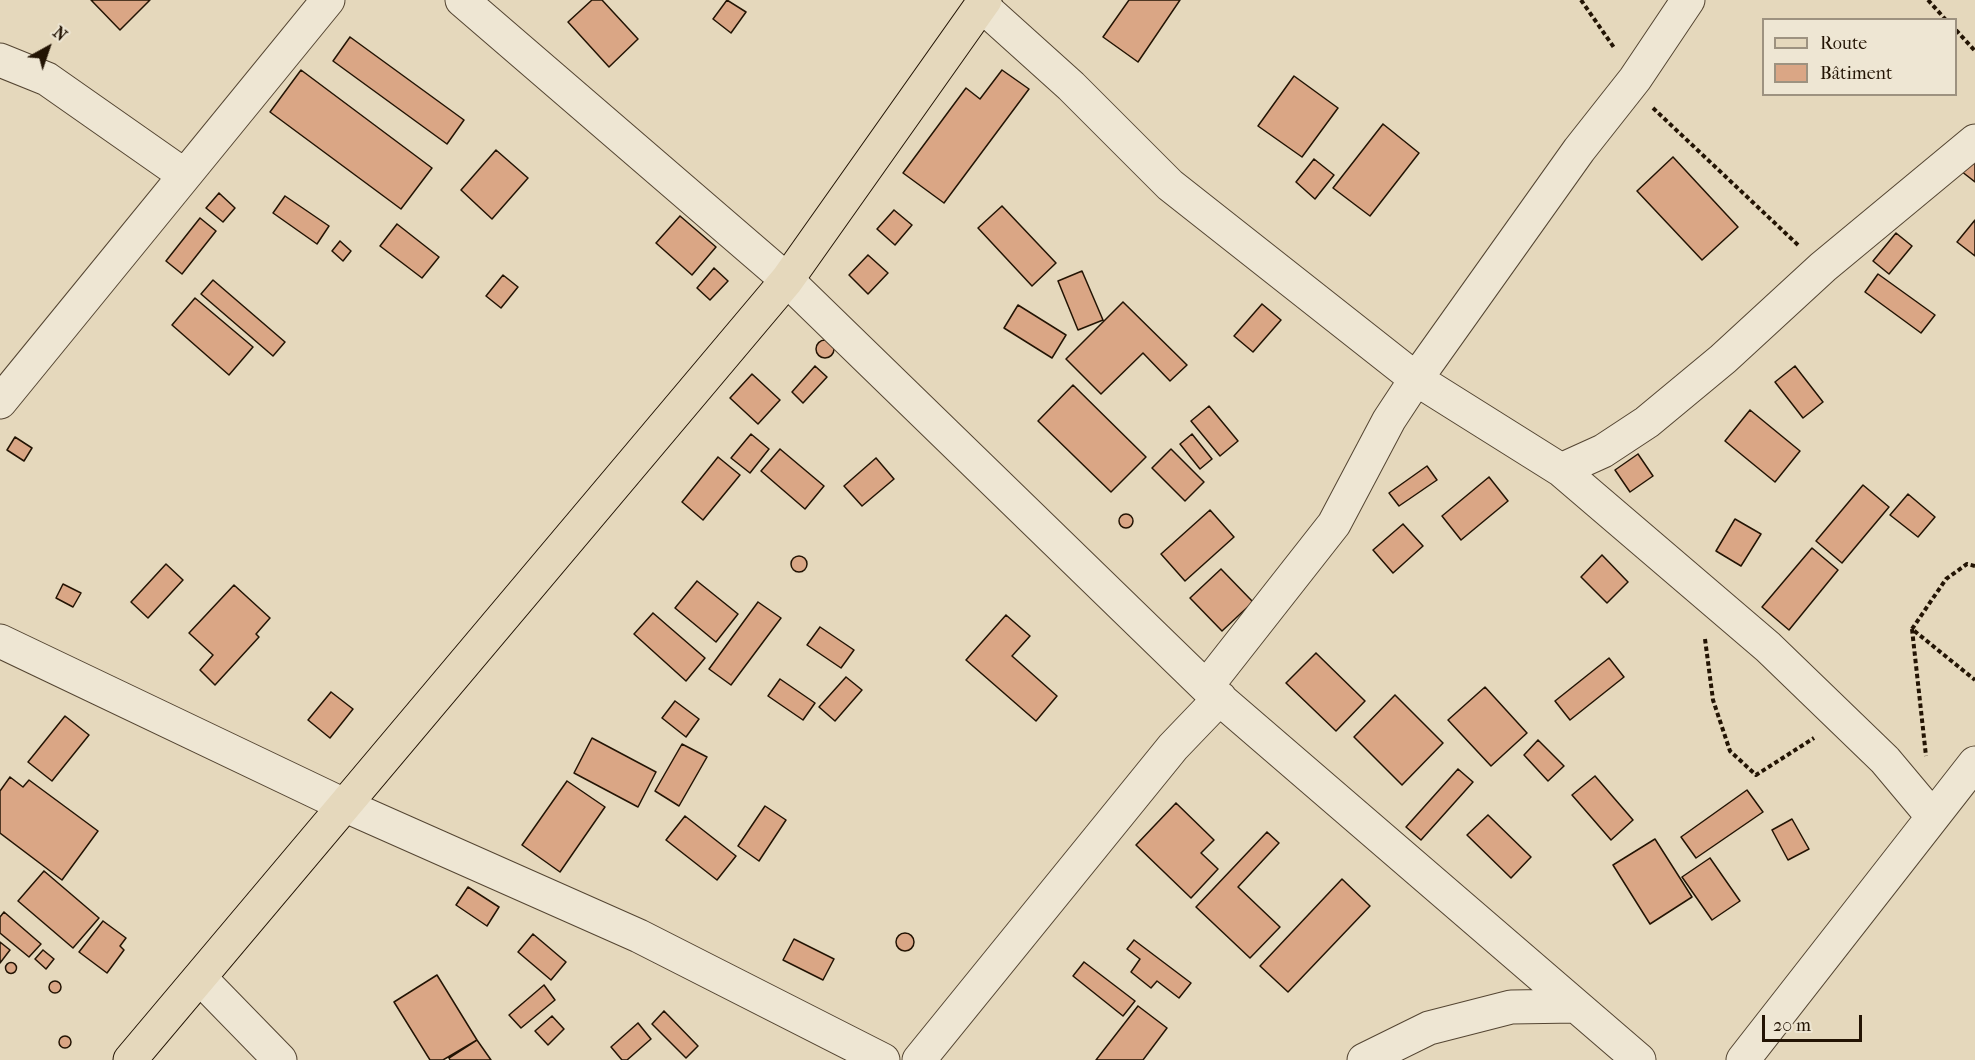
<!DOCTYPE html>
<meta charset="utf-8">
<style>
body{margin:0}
#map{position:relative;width:1975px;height:1060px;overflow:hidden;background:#e5d8bc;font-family:"IM FELL French Canon",serif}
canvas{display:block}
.legend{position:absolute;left:1762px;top:18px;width:195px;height:78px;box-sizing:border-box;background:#eee6d3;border:2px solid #9d9280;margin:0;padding:8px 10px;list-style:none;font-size:18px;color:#231404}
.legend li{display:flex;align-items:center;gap:12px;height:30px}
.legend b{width:30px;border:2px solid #9d9280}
.north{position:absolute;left:18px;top:18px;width:60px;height:60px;-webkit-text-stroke:4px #eee6d3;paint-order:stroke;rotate:40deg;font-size:16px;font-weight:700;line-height:24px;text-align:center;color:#231404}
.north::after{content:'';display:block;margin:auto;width:21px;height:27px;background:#231404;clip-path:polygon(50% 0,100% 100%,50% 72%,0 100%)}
.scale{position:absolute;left:1762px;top:1015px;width:100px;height:27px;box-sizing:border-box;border:3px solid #231404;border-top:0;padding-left:8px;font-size:18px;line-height:21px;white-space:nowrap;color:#231404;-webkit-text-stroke:4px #eee6d3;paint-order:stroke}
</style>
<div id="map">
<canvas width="1975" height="1060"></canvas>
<ul class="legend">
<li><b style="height:8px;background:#e5d8bc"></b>Route</li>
<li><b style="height:16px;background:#daa685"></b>Bâtiment</li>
</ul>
<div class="north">N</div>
<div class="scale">20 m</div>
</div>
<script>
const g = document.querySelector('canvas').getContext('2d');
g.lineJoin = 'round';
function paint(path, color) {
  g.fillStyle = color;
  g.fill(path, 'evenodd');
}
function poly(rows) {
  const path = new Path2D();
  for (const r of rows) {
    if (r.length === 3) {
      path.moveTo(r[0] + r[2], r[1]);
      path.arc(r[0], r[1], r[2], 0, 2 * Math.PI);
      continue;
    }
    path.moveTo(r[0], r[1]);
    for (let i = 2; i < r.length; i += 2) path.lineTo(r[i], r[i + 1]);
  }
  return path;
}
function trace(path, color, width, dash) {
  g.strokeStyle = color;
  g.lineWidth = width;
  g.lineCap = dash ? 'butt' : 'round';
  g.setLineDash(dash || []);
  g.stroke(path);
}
const building = poly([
 [91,0,150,0,120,30,91,0],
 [592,0,602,0,638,39,609,67,568,22,592,0],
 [727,0,746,12,731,33,713,19,727,0],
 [1129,0,1180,0,1138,62,1103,37,1129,0],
 [350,37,464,120,447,144,333,61,350,37],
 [301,70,432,168,401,209,270,112,301,70],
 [1002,70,1029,89,944,203,903,173,966,88,980,99,1002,70],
 [1294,76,1338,108,1302,157,1258,126,1294,76],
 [1383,124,1419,153,1370,216,1333,188,1383,124],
 [496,150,528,178,492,219,461,190,496,150],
 [1975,156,1975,182,1961,171,1975,156],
 [1673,157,1738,227,1702,260,1637,191,1673,157],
 [1314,159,1334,175,1315,199,1296,182,1314,159],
 [219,193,235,208,223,222,206,208,219,193],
 [285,196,329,226,317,244,273,213,285,196],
 [1002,206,1056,263,1032,286,978,228,1002,206],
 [894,210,912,225,895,245,877,229,894,210],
 [680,216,716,247,692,275,656,243,680,216],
 [200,218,216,231,182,274,166,261,200,218],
 [1975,220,1975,256,1957,242,1975,220],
 [397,224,439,257,422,278,380,246,397,224],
 [1896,233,1912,246,1889,274,1873,261,1896,233],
 [340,241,351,251,343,261,332,251,340,241],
 [868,255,888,273,868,294,849,275,868,255],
 [714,268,728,281,710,300,697,288,714,268],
 [1082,271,1103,320,1078,330,1058,281,1082,271],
 [1878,274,1935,315,1921,333,1865,292,1878,274],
 [503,275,518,287,501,308,486,296,503,275],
 [213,280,285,342,273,356,201,294,213,280],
 [195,298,253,347,229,375,172,325,195,298],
 [1123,302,1187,365,1170,381,1143,353,1101,394,1066,359,1123,302],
 [1262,304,1281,320,1253,352,1234,336,1262,304],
 [1018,305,1066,335,1052,358,1004,328,1018,305],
 [825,349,9],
 [815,366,827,377,803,403,792,392,815,366],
 [1795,366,1823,402,1803,418,1775,382,1795,366],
 [752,374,780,400,758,424,730,398,752,374],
 [1073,385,1146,457,1111,492,1038,421,1073,385],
 [1209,406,1238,441,1220,456,1191,421,1209,406],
 [1750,410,1800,451,1775,482,1725,441,1750,410],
 [751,434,769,449,750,473,731,458,751,434],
 [1192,434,1212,459,1200,469,1180,444,1192,434],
 [15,437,32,448,24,461,7,450,15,437],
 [780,449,824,486,805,509,761,471,780,449],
 [1171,449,1204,482,1185,501,1152,468,1171,449],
 [1638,454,1653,476,1630,492,1615,470,1638,454],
 [718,457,740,475,703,520,682,502,718,457],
 [876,458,894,479,862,506,844,486,876,458],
 [1427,466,1437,480,1399,506,1389,493,1427,466],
 [1489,477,1508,501,1461,540,1442,516,1489,477],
 [1863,485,1889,507,1842,563,1816,541,1863,485],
 [1908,494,1935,517,1918,537,1890,515,1908,494],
 [1210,510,1234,537,1185,581,1161,554,1210,510],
 [1126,521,7],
 [1735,519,1761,534,1741,566,1716,551,1735,519],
 [1403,524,1423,546,1393,573,1373,550,1403,524],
 [1812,548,1838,570,1789,630,1762,607,1812,548],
 [1602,555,1628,582,1607,603,1581,577,1602,555],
 [799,564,8],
 [166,564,183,580,148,618,131,602,166,564],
 [1221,569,1253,602,1222,631,1190,598,1221,569],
 [697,581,738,614,716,642,675,608,697,581],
 [63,584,81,593,73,607,56,598,63,584],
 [234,585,270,618,256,634,259,637,215,685,200,670,213,655,189,633,234,585],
 [758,602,781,618,731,685,709,669,758,602],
 [653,613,705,658,686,681,634,634,653,613],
 [1006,615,1030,636,1012,656,1057,696,1036,721,966,660,1006,615],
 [820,627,854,650,841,668,807,645,820,627],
 [1316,653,1365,701,1336,731,1286,683,1316,653],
 [1609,658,1624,677,1570,720,1555,701,1609,658],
 [846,677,862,690,835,721,819,707,846,677],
 [780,679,815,703,803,720,768,696,780,679],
 [1485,687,1527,733,1491,766,1448,720,1485,687],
 [331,692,353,709,330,738,308,720,331,692],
 [1395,695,1443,743,1402,785,1354,737,1395,695],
 [675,701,699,719,686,737,662,718,675,701],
 [65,716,89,735,52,781,28,762,65,716],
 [592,738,656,772,638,807,574,773,592,738],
 [1538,740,1564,766,1548,781,1524,755,1538,740],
 [682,744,707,757,679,806,655,791,682,744],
 [1458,769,1473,782,1421,840,1406,827,1458,769],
 [1595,776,1633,820,1611,840,1572,795,1595,776],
 [10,777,23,787,29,780,98,831,62,880,0,833,0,791,10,777],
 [567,781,605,807,560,872,522,845,567,781],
 [1747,790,1763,812,1696,858,1681,837,1747,790],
 [1176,803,1214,840,1201,853,1218,869,1191,898,1136,845,1176,803],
 [765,806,786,820,759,861,738,846,765,806],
 [1488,815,1531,857,1511,878,1467,835,1488,815],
 [685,816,736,856,717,880,666,840,685,816],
 [1792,819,1809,849,1788,860,1772,830,1792,819],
 [1267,832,1279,843,1238,887,1280,927,1250,958,1196,907,1267,832],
 [1655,839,1692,897,1650,924,1613,865,1655,839],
 [1710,858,1740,901,1712,920,1682,877,1710,858],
 [44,871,99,918,73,948,18,901,44,871],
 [1342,879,1370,906,1288,992,1260,966,1342,879],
 [468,887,499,907,487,926,456,905,468,887],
 [4,912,41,944,29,957,0,933,0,917,4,912],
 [103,921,126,938,120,946,124,950,107,973,79,952,103,921],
 [905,942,9],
 [533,934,566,962,551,980,518,952,533,934],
 [794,939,834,959,823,980,783,960,794,939],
 [1134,940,1191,983,1179,998,1157,981,1151,988,1131,972,1140,959,1127,949,1134,940],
 [0,942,10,950,0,963,0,942],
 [43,950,54,959,46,969,35,959,43,950],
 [1084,962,1135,1001,1123,1016,1073,976,1084,962],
 [11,968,5.5],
 [437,975,477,1040,443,1060,430,1060,394,1002,437,975],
 [55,987,6],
 [544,985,555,1000,521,1028,509,1015,544,985],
 [1138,1006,1167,1028,1143,1060,1096,1060,1138,1006],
 [664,1011,698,1046,686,1058,652,1024,664,1011],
 [552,1016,564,1029,548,1045,535,1031,552,1016],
 [638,1023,651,1039,627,1060,622,1060,611,1047,638,1023],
 [65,1042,6],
 [477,1040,491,1060,450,1060,449,1058,477,1040]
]);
paint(building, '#daa685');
trace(building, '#231404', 1.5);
const street = poly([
 [462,0,787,280,1206,687,1639,1060],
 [981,5,1071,86,1170,185,1416,379,1561,470,1603,451,1647,422,1723,359,1823,267,1975,141],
 [0,60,47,79,184,175],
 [0,402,328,0],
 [1561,470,1768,647,1885,760,1932,816],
 [0,641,346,806,639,936,883,1060],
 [1206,687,1334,524,1389,420,1416,379,1579,150,1635,79,1688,0],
 [201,979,280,1060],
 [919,1060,1173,747,1220,698],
 [1364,1060,1429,1028,1511,1007,1576,1006],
 [1743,1060,1975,763]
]);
const primary = poly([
 [130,1060,787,280,985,0]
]);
trace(street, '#544532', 35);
trace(primary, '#231404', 35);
trace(poly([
 [1581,0,1615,49],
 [1928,0,1946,20],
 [1956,30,1975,51],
 [1653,108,1798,245],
 [1975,566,1967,564,1946,579,1912,629,1975,680],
 [1912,629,1926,756],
 [1705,639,1713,700,1730,751,1756,775,1814,738]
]), '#231404', 4, [4.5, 3]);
trace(street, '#eee6d3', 33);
trace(primary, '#e5d8bc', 33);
</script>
